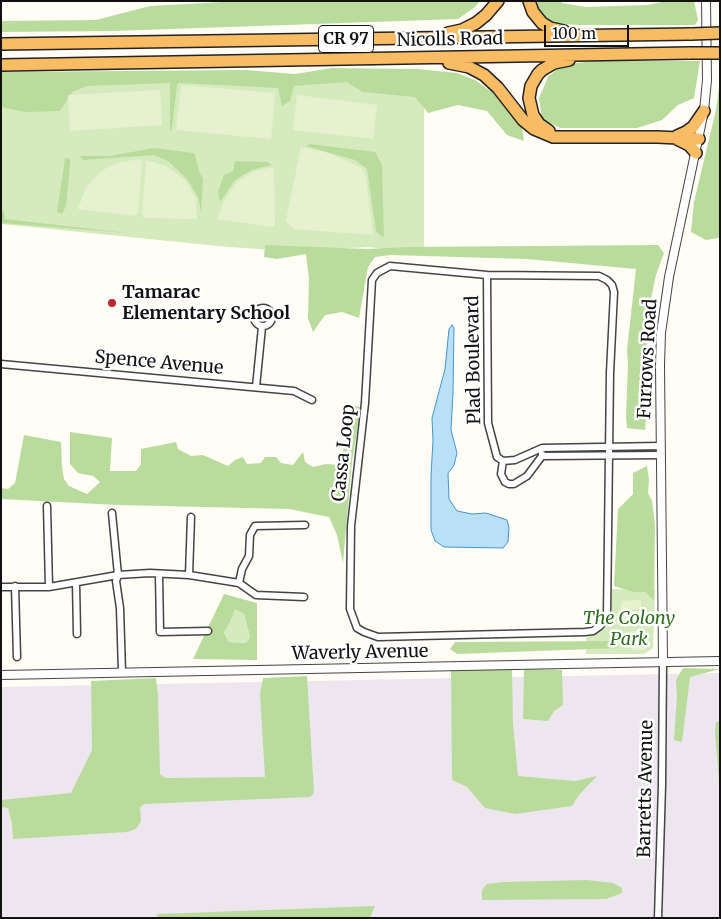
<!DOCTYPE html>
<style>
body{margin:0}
#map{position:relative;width:721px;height:919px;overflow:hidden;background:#fffdf5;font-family:Merriweather,serif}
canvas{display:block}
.frame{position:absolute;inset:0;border:2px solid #111;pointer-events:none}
.scale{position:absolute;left:544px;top:25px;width:85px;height:22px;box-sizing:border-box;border:2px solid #111;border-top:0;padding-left:6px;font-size:15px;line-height:18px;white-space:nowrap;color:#111;-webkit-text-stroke:4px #fff;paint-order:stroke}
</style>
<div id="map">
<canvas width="721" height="919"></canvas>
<div class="frame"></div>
<div class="scale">100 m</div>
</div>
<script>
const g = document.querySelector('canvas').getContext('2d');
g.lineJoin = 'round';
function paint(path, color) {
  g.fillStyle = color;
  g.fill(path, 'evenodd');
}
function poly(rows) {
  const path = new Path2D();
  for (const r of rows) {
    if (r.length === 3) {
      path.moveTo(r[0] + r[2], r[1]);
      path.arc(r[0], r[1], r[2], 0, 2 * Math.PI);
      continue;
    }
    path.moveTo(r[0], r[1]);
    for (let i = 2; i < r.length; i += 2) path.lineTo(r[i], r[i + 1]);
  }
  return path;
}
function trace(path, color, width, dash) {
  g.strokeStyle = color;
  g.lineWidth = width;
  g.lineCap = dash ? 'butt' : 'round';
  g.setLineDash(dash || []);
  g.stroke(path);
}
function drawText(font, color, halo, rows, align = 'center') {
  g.font = font + ' Merriweather,serif';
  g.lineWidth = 5;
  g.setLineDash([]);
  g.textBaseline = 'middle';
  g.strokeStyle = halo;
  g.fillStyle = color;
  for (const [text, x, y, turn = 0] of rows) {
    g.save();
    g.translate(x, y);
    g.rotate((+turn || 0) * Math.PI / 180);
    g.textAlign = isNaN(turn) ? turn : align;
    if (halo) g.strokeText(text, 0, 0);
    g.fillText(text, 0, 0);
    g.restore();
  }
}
paint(poly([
 [720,673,720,918,1,918,1,687]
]), '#eee6ef');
paint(poly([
 [324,78,424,97,424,254,368,247,289,251,228,247,1,224,1,79],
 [612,589,655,590,653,648,644,654,586,654,586,638,595,634,604,627,611,613],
 [235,608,244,614,250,637,246,643,229,642,224,631,231,620]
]), '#d5ebbd');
paint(poly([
 [241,1,480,1,475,7,458,19,114,31,1,32,1,21,96,20,150,6],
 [536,1,560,1,562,3,586,7,647,5,667,1,694,1,698,20,695,25,576,25,554,23,543,17,537,7],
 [593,61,700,61,694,98,678,105,662,120,637,128,560,128,542,119,539,98,548,77,562,65],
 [332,68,418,69,457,73,475,80,493,93,522,126,524,141,507,135,487,111,458,105,428,113,415,97,363,92,346,82,294,86,290,101,282,106,278,88,179,83,177,85,172,128,170,132,170,83,87,86,72,92,60,111,25,112,1,107,1,72,246,70,295,74],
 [720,80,719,238,706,240,691,232,694,202,716,110],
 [309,144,375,152,382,165,384,237,381,236,376,231,367,169,355,160,306,146],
 [154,148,193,153,195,155,199,171,203,179,201,212,198,197,187,179,168,161,154,155,83,160,80,156,110,156],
 [65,158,70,159,70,166,66,206,62,214,57,212],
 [235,161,267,162,272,165,252,170,235,180,220,202,218,192,224,175,233,171],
 [1,210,4,212,5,219,128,233,1,223],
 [265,245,367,249,409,247,658,245,664,253,656,275,649,308,646,353,648,392,645,430,627,428,626,417,628,365,627,350,636,269,527,259,390,255,375,257,368,267,359,318,342,312,325,315,313,332,308,318,309,279,306,254,277,259,264,257],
 [350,405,361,407,352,462,343,563,337,535,329,517,289,509,118,505,1,499,1,488,8,489,15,483,24,435,61,442,62,467,64,479,69,486,87,494,100,482,93,476,78,473,70,464,70,432,112,438,110,471,136,471,141,464,141,449,176,442,178,449,191,456,203,455,228,466,235,460,243,457,247,464,261,463,265,457,276,457,281,463,293,465,303,452,305,462,313,467,326,464,341,465],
 [647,466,649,480,648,493,652,501,655,524,654,601,646,592,633,592,614,586,618,509,633,494,633,473],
 [224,594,257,603,257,660,193,659],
 [235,609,244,614,250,637,246,643,229,642,224,632,231,620],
 [616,641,618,648,457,654,450,649,455,642],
 [683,668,720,669,690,677,682,742,674,740,677,696,676,680],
 [512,669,513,724,518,776,575,781,597,776,579,795,572,806,515,814,485,808,467,787,452,780,451,670],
 [524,669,562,670,563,705,554,711,548,721,523,719],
 [307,676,314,793,310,797,144,804,140,808,141,821,136,829,127,832,13,839,12,824,8,808,1,807,1,800,71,793,92,750,91,681,156,678,158,696,160,774,165,778,265,777,260,693,263,678],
 [720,721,720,793,715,733,716,722],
 [587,880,613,883,622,888,622,893,606,899,482,900,482,890,487,884,504,882],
 [375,906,370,918,158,918,157,914]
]), '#b9dc9c');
paint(poly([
 [181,85,275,93,271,139,176,130],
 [160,90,162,125,70,131,68,95],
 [297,95,377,105,373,139,293,130],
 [301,147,328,153,360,167,363,170,366,177,373,235,294,229,286,221],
 [142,159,138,214,135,216,78,209,86,187,101,171,120,162],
 [146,160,166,166,185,180,196,199,197,219,144,218,142,214],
 [274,167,275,225,272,227,217,219,225,199,237,182,255,171],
 [641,600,641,609,621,610,621,601],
 [621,613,641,613,641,622,621,623],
 [632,631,645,631,645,650,632,650]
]), '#e6f2cf');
const water = poly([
 [452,325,454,328,453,393,451,430,457,453,454,465,448,473,449,499,457,511,472,514,486,513,507,520,509,528,508,542,503,548,444,547,435,541,431,530,431,476,433,440,432,418,445,369,449,329,452,325]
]);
paint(water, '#b9e0f7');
trace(water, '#3f96cf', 1);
const minor = poly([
 [390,266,487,275,599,276,607,280,612,285,614,292,610,373,607,616,600,626,593,631,585,632,378,637,364,632,357,628,350,609,351,526,365,403,372,280,377,273,390,266],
 [487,275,488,423,497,457,503,461,515,460,542,448,661,446],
 [263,317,9],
 [1,364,294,391,312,400],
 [256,387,262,327],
 [542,456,661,455],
 [503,461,501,474,505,482,509,484,514,484,527,476,542,456,542,454],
 [47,506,49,587],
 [112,513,118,575,116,581,120,608,122,672],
 [159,574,160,632,208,631],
 [189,575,191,517],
 [76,583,77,634],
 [239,583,242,569,249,556,250,535,255,526,305,525],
 [15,586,17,657],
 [1,587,49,587,118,575,150,573,189,575,239,583,256,595,304,597],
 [658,918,662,785,663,661]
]);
const tertiary = poly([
 [663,661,660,365,661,333,669,277,704,111,707,80,706,1],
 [1,675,720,661]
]);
const trunk = poly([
 [529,1,533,12,542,23,550,28,564,31],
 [448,33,462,30,476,23,486,15,498,1],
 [1,44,691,34],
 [449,63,469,67,484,75,498,88,523,120,534,129,553,137,657,137,699,139],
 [1,65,690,53],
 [549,131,539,124,533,115,529,98,531,86,538,74,542,70,554,63,569,60],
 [677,136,686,132,693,127,704,111],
 [677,139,689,145,696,153]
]);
trace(minor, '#444', 9);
trace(tertiary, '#444', 10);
trace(trunk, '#222', 14);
trace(minor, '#fff', 6);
trace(tertiary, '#fff', 8);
trace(trunk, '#f7bc64', 11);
const trunkBridge = poly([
 [691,34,720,33],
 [690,53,720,53]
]);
trace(trunkBridge, '#222', 14, []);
trace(trunkBridge, '#f7bc64', 11);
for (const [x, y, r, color] of [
 [112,303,5,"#c4262e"]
]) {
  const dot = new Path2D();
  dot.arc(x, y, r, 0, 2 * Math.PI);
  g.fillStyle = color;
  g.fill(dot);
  trace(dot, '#fff', 2);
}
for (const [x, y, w] of [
 [346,39,55]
]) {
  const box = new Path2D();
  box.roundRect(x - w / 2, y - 13.5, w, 27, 4);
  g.fillStyle = '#fff';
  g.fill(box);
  trace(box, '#111', 1);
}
drawText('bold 16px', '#111', null, [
 ["CR 97",346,39]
]);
drawText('18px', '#111', '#fff', [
 ["Nicolls Road",450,40,-1],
 ["Furrows Road",648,359,-87],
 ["Plad Boulevard",474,360,-91],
 ["Spence Avenue",159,363,5],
 ["Cassa Loop",344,453,-84],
 ["Waverly Avenue",360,653,-1],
 ["Barretts Avenue",646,789,-89]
]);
drawText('bold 18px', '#111', '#fff', [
 ["Tamarac",122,293],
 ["Elementary School",122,314]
], 'left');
drawText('italic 18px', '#2f6b1f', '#fff', [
 ["The Colony",629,619],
 ["Park",629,640]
]);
</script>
